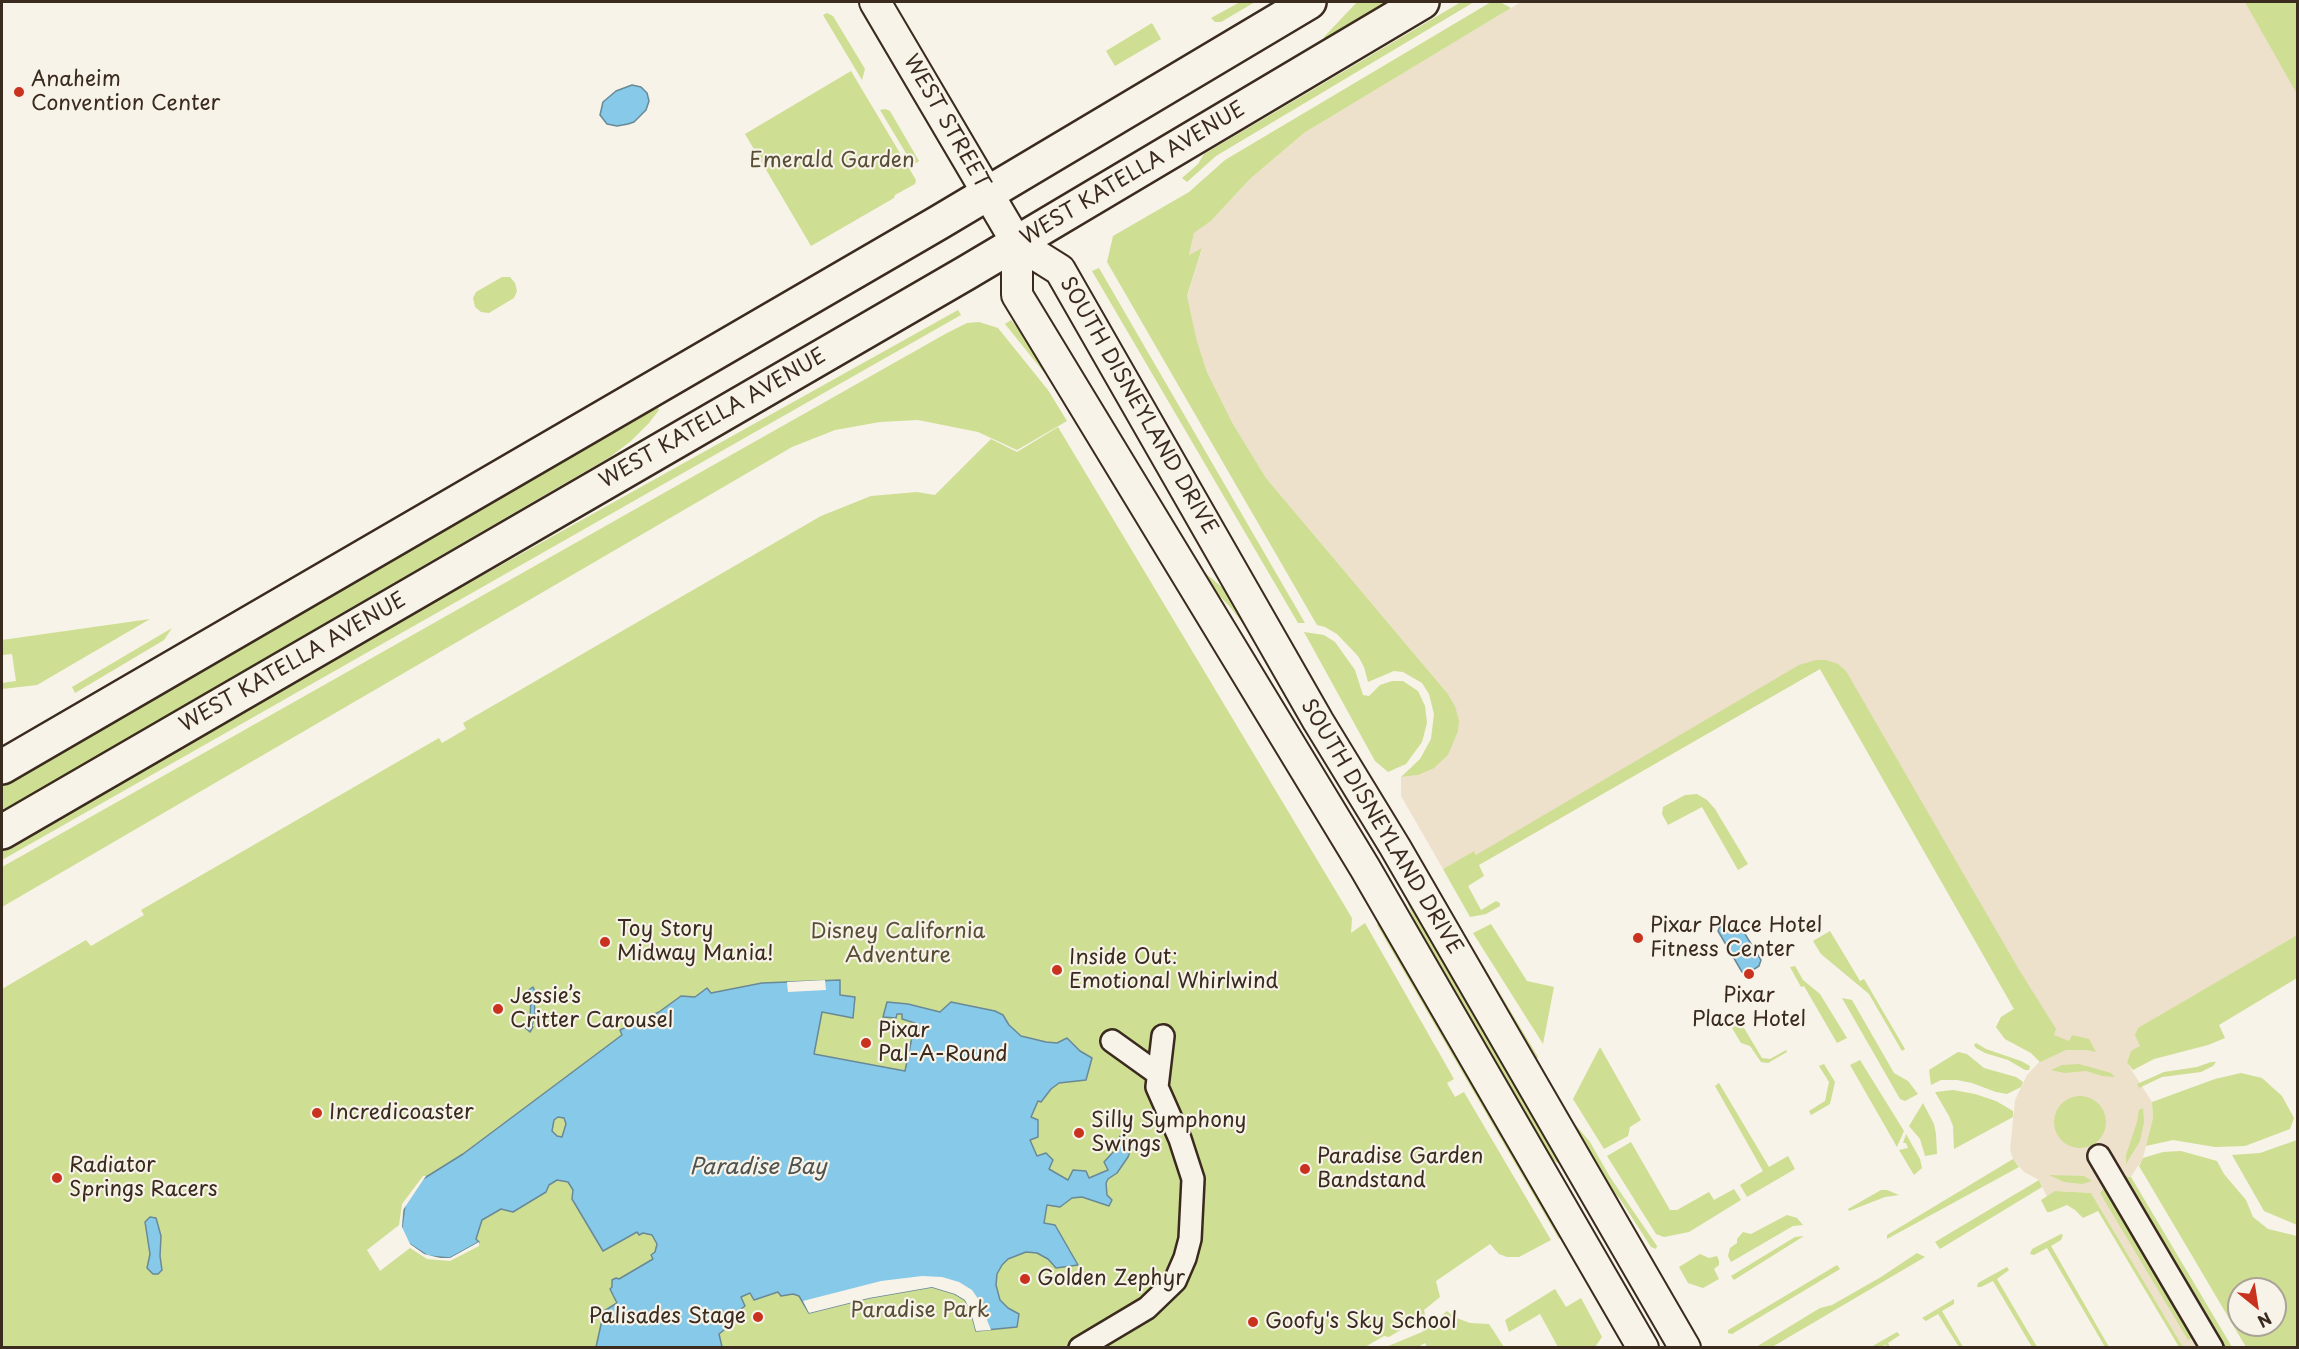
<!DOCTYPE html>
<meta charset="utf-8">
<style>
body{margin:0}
#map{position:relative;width:2299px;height:1349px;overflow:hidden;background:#f7f3e8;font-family:"Playpen Sans",sans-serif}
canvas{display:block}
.frame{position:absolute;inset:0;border:3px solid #3b2a1e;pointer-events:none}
.north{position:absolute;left:2227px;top:1277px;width:60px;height:60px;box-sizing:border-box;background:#f7f3e8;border:2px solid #aca397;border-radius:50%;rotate:150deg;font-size:16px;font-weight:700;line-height:24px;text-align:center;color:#3b2a1e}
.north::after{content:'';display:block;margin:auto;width:21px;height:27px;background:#c8321e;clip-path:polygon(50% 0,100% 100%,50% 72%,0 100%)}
</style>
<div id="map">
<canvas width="2299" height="1349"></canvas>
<div class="frame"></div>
<div class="north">N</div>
</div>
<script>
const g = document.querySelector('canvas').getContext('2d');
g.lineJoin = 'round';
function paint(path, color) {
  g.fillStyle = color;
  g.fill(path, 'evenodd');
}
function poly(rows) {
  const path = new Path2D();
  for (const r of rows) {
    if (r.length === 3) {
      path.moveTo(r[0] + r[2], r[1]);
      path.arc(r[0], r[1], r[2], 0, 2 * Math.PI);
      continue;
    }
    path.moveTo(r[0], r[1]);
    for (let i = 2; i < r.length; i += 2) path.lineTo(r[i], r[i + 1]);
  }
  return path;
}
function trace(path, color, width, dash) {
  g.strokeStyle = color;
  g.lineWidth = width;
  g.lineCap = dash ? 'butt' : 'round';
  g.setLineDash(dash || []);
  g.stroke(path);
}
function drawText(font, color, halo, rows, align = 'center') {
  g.font = font + ' "Playpen Sans",sans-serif';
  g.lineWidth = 4.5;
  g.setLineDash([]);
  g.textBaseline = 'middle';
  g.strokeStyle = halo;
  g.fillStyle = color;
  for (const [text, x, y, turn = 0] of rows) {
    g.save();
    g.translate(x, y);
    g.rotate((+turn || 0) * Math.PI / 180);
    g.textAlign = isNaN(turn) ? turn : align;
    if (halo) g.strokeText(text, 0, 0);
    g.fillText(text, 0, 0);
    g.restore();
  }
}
paint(poly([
 [1521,2,2259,2,2298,32,2297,935,2139,1028,2140,1046,2127,1063,2152,1102,2153,1118,2143,1158,2131,1177,2128,1176,2124,1181,2224,1347,2183,1347,2091,1193,2056,1191,2047,1197,2039,1180,2024,1172,2013,1159,2010,1150,2015,1100,2027,1075,2040,1061,2031,1053,2005,1039,1996,1027,2001,1017,2014,1009,1820,669,1482,863,1474,851,1443,869,1401,796,1401,777,1418,775,1455,706,1448,694,1266,478,1233,424,1207,372,1197,341,1187,297,1202,249,1189,255,1194,233,1211,221,1250,179,1304,133]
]), '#eee1cc');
paint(poly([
 [1240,2,1255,2,1221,22,1215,22,1211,18],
 [1357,2,1391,2,1326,40,1324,37],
 [1461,2,1474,2,1216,156,1187,182,1182,178,1198,164,1204,154],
 [1491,2,1500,2,1511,8,1304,133,1250,179,1211,221,1194,233,1189,255,1202,248,1187,296,1197,341,1207,372,1233,424,1266,478,1448,694,1455,706,1459,721,1458,731,1448,755,1434,768,1418,775,1401,777,1420,759,1431,739,1434,714,1429,694,1422,683,1403,672,1394,671,1368,682,1364,667,1358,656,1337,634,1325,627,1317,625,1107,262,1113,236,1189,192,1225,160],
 [2245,2,2296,2,2297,5,2297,94],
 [827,13,833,16,865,69,862,80,823,15],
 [1152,23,1161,39,1115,66,1106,51],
 [851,71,916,180,915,184,895,195,894,198,811,246,745,134],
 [885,109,890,111,919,161,913,165,880,110],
 [1099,268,1305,623,1298,623,1092,271],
 [502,277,510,277,515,283,517,291,514,298,489,313,481,312,475,307,473,298,476,292],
 [958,310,961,315,2,860,2,851,322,665],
 [1011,320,1062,382,1338,849,1336,852,1055,386,1005,324],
 [979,322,998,328,1048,390,1067,421,1017,450,978,432,918,420,880,422,835,430,792,447,2,907,2,867,947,333,967,323],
 [657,406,659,410,649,423,631,441,610,457,2,811,2,787],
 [1058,427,1352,918,1351,933,1365,923,1454,1079,1447,1083,1455,1097,1464,1092,1551,1240,1519,1257,1507,1257,1499,1254,1490,1244,1436,1281,1440,1297,1424,1310,1425,1315,1389,1337,1384,1336,1365,1347,2,1347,2,989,86,940,91,946,144,915,141,910,439,738,442,743,466,729,463,723,821,516,871,496,917,492,935,495,991,439,1017,452],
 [1196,565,1232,596,1252,636,1231,608,1211,587],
 [150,619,37,685,2,689,2,683,16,681,12,654,2,655,2,640],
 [172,628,164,640,75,693,72,687],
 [1304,632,1324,635,1335,642,1355,670,1363,695,1369,696,1380,685,1392,681,1403,681,1418,691,1425,706,1427,723,1422,742,1406,764,1388,772,1375,761],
 [1816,660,1826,660,1838,664,1846,671,2018,968,2056,1029,2054,1035,2069,1041,2072,1035,2089,1039,2096,1052,2087,1050,2066,1050,2040,1062,2031,1053,2005,1039,1996,1027,2001,1017,2014,1009,1820,669,1479,865,1484,876,1468,886,1481,910,1496,901,1500,903,1500,906,1486,914,1470,917,1443,869,1474,851,1476,855,1799,665],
 [1697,794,1707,800,1715,809,1748,864,1738,870,1702,807,1668,825,1662,814,1663,807,1685,795],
 [1414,901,1565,1167,1556,1162,1542,1148,1417,928,1408,904],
 [1380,920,1564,1231,1559,1239,1377,925],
 [1491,924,1527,981,1554,987,1543,1044,1473,933],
 [1830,931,1860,981,1864,979,1905,1049,1902,1051,1869,994,1821,954,1813,941],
 [2297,935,2297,978,2219,1025,2225,1038,2208,1045,2154,1059,2133,1070,2127,1063,2131,1051,2140,1046,2135,1035,2138,1028],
 [1480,960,1538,1057,1533,1065,1473,964],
 [1795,966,1803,980,1820,994,1847,1038,1837,1043,1804,986,1801,987,1790,967],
 [1842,998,1852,1000,1894,1073,1908,1081,1918,1094,1905,1101,1900,1099],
 [1741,1023,1762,1058,1770,1059,1786,1050,1787,1052,1768,1063,1761,1062,1750,1046,1741,1043,1732,1028],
 [1976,1043,1986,1049,2021,1061,2030,1066,2029,1070,2025,1070,2008,1060,1985,1053,1976,1048,1974,1045],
 [1600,1047,1641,1120,1630,1127,1628,1136,1604,1149,1573,1099],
 [1958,1052,1967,1054,1984,1068,2016,1077,2023,1082,2021,1087,2007,1094,1996,1092,1972,1083,1957,1080,1941,1080,1931,1085,1929,1070],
 [1860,1060,1904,1131,1897,1147,1850,1065],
 [2211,1062,2216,1062,2213,1066,2201,1072,2162,1077,2139,1088,2137,1084,2164,1072,2197,1067],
 [1824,1064,1835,1082,1830,1104,1811,1115,1809,1111,1825,1101,1829,1082,1819,1066],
 [2079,1064,2111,1073,2115,1077,2102,1076,2086,1071,2064,1073,2051,1070,2062,1065],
 [2241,1073,2262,1078,2282,1096,2294,1118,2290,1129,2245,1146,2215,1147,2173,1140,2146,1146,2153,1118,2152,1102,2215,1079],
 [1719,1083,1769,1167,1788,1156,1795,1169,1747,1197,1740,1185,1763,1171,1715,1086],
 [1953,1090,1975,1094,1996,1101,2013,1111,2013,1117,1954,1149,1953,1126,1949,1116,1935,1092],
 [2080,1122,26],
 [1923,1103,1934,1124,1936,1134,1937,1154,1925,1156,1920,1139,1909,1126],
 [2143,1108,2144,1122,2140,1141,2126,1164,2126,1155,2137,1122,2139,1110],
 [1562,1109,1590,1142,1610,1177,1657,1246,1656,1249,1651,1247,1620,1199,1602,1179],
 [1906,1134,1920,1159,1922,1168,1914,1175,1899,1150,1908,1148,1906,1143,1903,1143],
 [2297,1140,2297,1225,2264,1211,2232,1155,2260,1153],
 [1631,1142,1670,1210,1677,1210,1709,1192,1714,1200,1734,1189,1741,1200,1689,1232,1664,1237,1656,1234,1607,1156],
 [2181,1151,2217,1161,2224,1174,2246,1200,2253,1217,2268,1229,2297,1236,2297,1347,2246,1347,2139,1166,2143,1158,2163,1152],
 [2239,1289,2275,1289,2275,1325,2239,1325],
 [2013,1159,2019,1167,1887,1239,1887,1235],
 [2049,1175,2084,1176,2092,1181,2082,1184,2064,1182],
 [2125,1176,2131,1177,2232,1347,2224,1347,2124,1181],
 [2039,1180,2042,1187,1940,1249,1935,1242],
 [2103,1189,2105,1190,2193,1337,2188,1340,2100,1193],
 [1881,1190,1887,1190,1899,1195,1885,1197,1849,1211,1848,1209],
 [2055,1191,2091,1193,2183,1347,2179,1347,2098,1211,2083,1218,2075,1210,2067,1205,2050,1212,2047,1212,2041,1200],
 [1787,1215,1797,1218,1803,1225,1793,1226,1731,1262,1728,1256,1730,1248,1737,1243,1737,1239,1743,1232,1751,1234],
 [2061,1234,2063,1235,2061,1240,2051,1246,2109,1347,2105,1347,2047,1248,2034,1255,2030,1254,2032,1249],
 [1804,1236,1734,1280,1731,1276,1795,1237],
 [1917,1253,1925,1257,1772,1347,1756,1347,1820,1308,1832,1305,1881,1277],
 [1700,1254,1709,1258,1717,1256,1719,1261,1719,1265,1714,1269,1719,1279,1703,1288,1688,1283,1679,1267],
 [1837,1265,1840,1269,1732,1334,1728,1333,1728,1330],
 [2007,1267,2009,1270,1997,1279,2037,1347,2032,1347,1993,1281,1981,1287,1977,1287,1978,1283],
 [1555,1289,1566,1307,1581,1298,1602,1337,1595,1347,1558,1347,1540,1314,1509,1332,1505,1320],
 [1954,1299,1954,1304,1942,1311,1963,1347,1959,1347,1938,1314,1926,1321,1922,1318],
 [1447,1311,1454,1317,1470,1323,1489,1324,1504,1347,1427,1347,1425,1343,1418,1347,1386,1347,1422,1332],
 [1897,1332,1900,1335,1888,1343,1890,1347,1885,1345,1880,1347,1871,1347]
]), '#cede92');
const water = poly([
 [632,85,641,87,647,93,649,101,646,110,634,122,628,124,617,126,607,124,600,115,603,102,616,91,632,85],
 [1732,920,1737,921,1761,960,1759,966,1748,973,1742,972,1718,931,1720,926,1732,920],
 [840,980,840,995,855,997,853,1018,822,1012,814,1054,905,1071,915,1023,902,1019,902,1014,897,1014,896,1018,883,1017,887,1002,908,1004,940,1012,951,1002,995,1011,1003,1015,1009,1025,1021,1036,1046,1042,1057,1043,1067,1038,1080,1051,1092,1058,1086,1080,1059,1083,1051,1089,1041,1102,1038,1101,1031,1117,1038,1120,1038,1137,1030,1140,1037,1156,1046,1153,1053,1160,1049,1169,1068,1180,1073,1170,1086,1171,1089,1178,1108,1170,1104,1162,1116,1149,1120,1136,1126,1138,1132,1147,1128,1157,1117,1173,1108,1179,1106,1183,1107,1195,1112,1200,1109,1206,1082,1197,1072,1198,1060,1207,1047,1205,1044,1223,1055,1225,1078,1265,1056,1268,1048,1259,1037,1253,1026,1252,1008,1259,1002,1265,997,1274,996,1285,1000,1300,1008,1308,1019,1314,1017,1327,976,1331,971,1312,965,1300,955,1294,932,1287,869,1298,809,1313,799,1296,793,1294,781,1296,778,1292,754,1300,750,1293,741,1297,745,1306,727,1320,730,1325,719,1334,722,1347,596,1347,604,1311,617,1303,610,1289,612,1287,612,1280,616,1278,619,1279,653,1259,651,1255,655,1252,657,1244,652,1235,643,1233,639,1235,637,1232,603,1251,572,1199,573,1190,568,1182,557,1180,549,1185,546,1192,513,1212,501,1209,482,1220,476,1239,479,1242,450,1258,428,1256,410,1244,379,1268,402,1227,405,1205,423,1179,463,1154,622,1035,620,1030,659,1012,681,996,695,997,707,988,711,993,762,983,840,980],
 [558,1117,564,1118,566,1124,562,1137,557,1136,552,1131,554,1120,558,1117],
 [533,987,536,994,534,996,535,1015,532,1026,533,1027,530,1032,523,1026,530,1018,531,999,527,991,533,987],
 [150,1217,156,1218,161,1236,160,1256,162,1270,158,1274,153,1274,147,1268,150,1254,145,1222,150,1217]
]);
paint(water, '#87c9e8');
trace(water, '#698997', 1.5);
paint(poly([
 [825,980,826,990,788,992,787,982],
 [423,1176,426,1176,403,1210,402,1227,410,1244,424,1254,440,1258,450,1258,479,1242,479,1246,450,1261,427,1259,410,1248,380,1271,367,1250,399,1225,402,1204],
 [922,1276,942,1277,959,1282,972,1290,979,1300,991,1330,976,1331,971,1312,965,1300,955,1294,932,1287,869,1298,809,1313,803,1301,881,1281]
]), '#f7f3e8');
const street = poly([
 [1112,1041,1158,1074],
 [2099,1156,2212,1348],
 [1080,1348,1147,1308,1175,1281,1185,1258,1190,1239,1193,1179,1180,1139,1157,1087,1163,1036]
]);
const secondary = poly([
 [875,2,1017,243,1060,270,1318,721,1395,847,1685,1348],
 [1017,243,1017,295,1365,868,1643,1348]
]);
const primary = poly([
 [2,767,938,223,1309,2],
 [2,832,966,273,1422,2]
]);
trace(street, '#3b2a1e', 26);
trace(secondary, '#3b2a1e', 34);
trace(primary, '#3b2a1e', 38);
trace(street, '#f7f3e8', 21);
trace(secondary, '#f7f3e8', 30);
trace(primary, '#f7f3e8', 33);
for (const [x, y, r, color] of [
 [19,92,6,"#c8321e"],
 [1638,938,6,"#c8321e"],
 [605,942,6,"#c8321e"],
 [1057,970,6,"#c8321e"],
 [1749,974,6,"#c8321e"],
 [498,1009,6,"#c8321e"],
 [866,1043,6,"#c8321e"],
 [317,1113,6,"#c8321e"],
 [1079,1133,6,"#c8321e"],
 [1305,1169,6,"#c8321e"],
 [57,1178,6,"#c8321e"],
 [1025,1279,6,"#c8321e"],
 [758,1317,6,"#c8321e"],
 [1253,1322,6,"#c8321e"]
]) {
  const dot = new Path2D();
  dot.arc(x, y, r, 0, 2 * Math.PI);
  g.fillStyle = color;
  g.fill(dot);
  trace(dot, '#f7f3e8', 2);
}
drawText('21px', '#3b2a1e', '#f7f3e8', [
 ["Anaheim",31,80],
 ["Convention Center",31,104],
 ["Pixar Place Hotel",1650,926],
 ["Fitness Center",1650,950],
 ["Toy Story",617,930],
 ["Midway Mania!",617,954],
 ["Inside Out:",1069,958],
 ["Emotional Whirlwind",1069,982],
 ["Pixar",1749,996,"center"],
 ["Place Hotel",1749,1020,"center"],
 ["Jessie’s",510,997],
 ["Critter Carousel",510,1021],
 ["Pixar",878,1031],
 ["Pal-A-Round",878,1055],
 ["Incredicoaster",329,1113],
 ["Silly Symphony",1091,1121],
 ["Swings",1091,1145],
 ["Paradise Garden",1317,1157],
 ["Bandstand",1317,1181],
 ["Radiator",69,1166],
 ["Springs Racers",69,1190],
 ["Golden Zephyr",1037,1279],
 ["Palisades Stage",746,1317,"right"],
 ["Goofy's Sky School",1265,1322]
], 'left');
drawText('21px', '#3b2a1e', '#f7f3e8', [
 ["WEST STREET",946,122,60],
 ["WEST KATELLA AVENUE",1133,174,-31],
 ["SOUTH DISNEYLAND DRIVE",1138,406,60],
 ["WEST KATELLA AVENUE",713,419,-30],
 ["WEST KATELLA AVENUE",293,663,-30],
 ["SOUTH DISNEYLAND DRIVE",1381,827,59]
]);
drawText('21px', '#584e35', '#f7f3e8', [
 ["Emerald Garden",832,161],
 ["Disney California",898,932],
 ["Adventure",898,956],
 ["Paradise Park",920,1311]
]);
drawText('italic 22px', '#4e5250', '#f7f3e8', [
 ["Paradise Bay",758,1168]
]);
</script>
